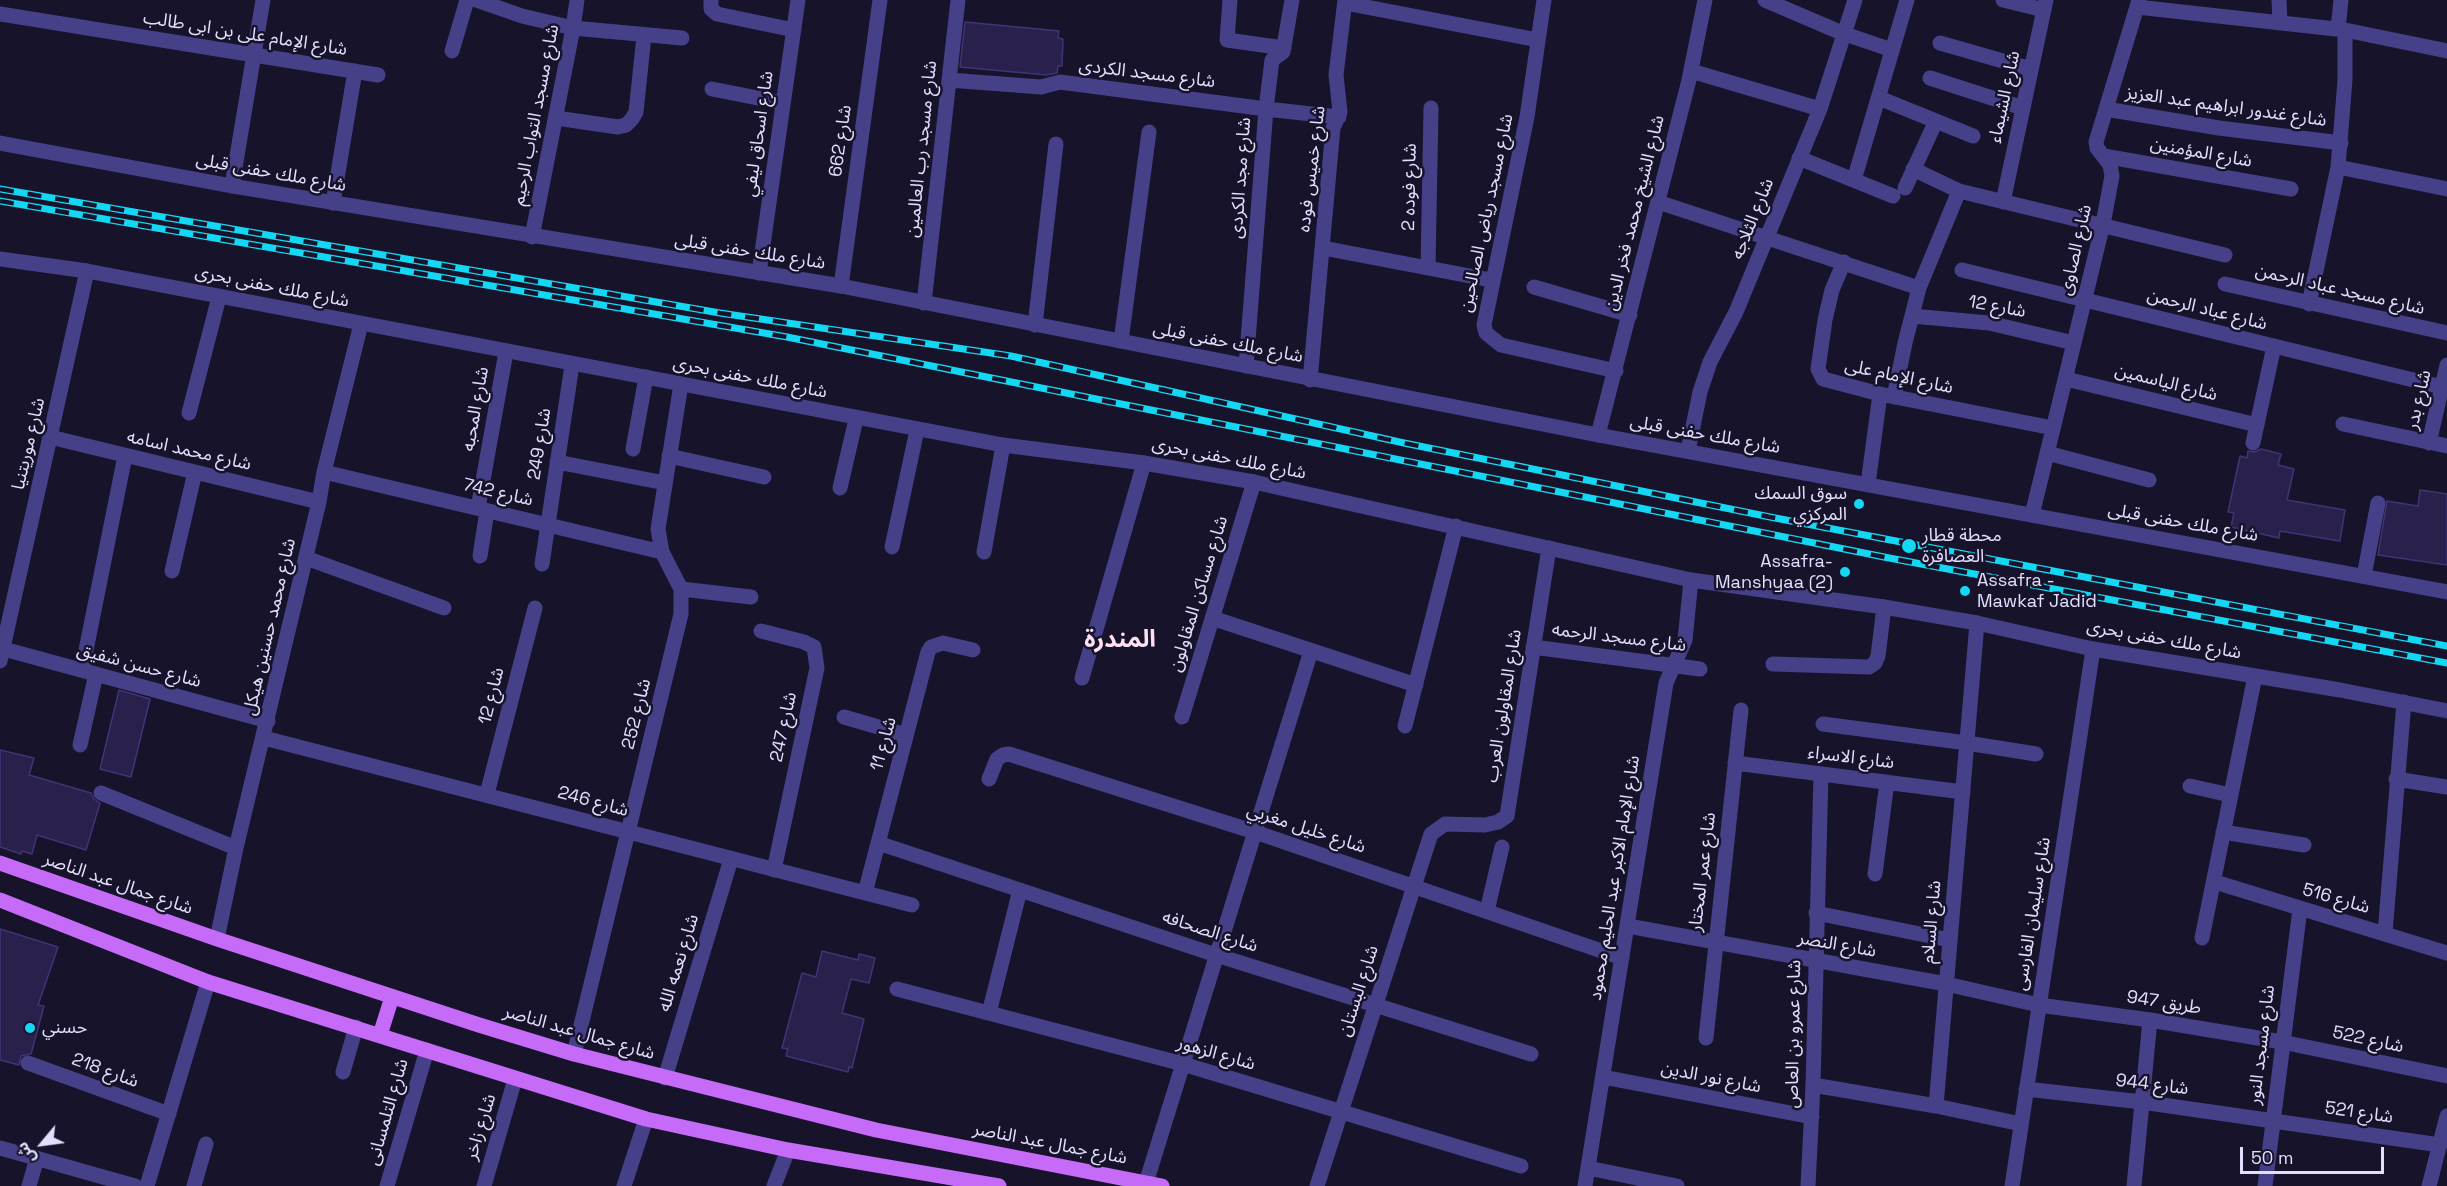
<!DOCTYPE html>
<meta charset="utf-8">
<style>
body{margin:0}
#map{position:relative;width:2447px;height:1186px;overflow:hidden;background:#17132b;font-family:"Space Grotesk","Noto Sans Arabic",sans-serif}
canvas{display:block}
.north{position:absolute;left:12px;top:1114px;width:60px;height:60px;-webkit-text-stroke:4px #17132b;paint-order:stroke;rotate:241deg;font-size:16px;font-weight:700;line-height:24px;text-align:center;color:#e2defd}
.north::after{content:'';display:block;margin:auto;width:21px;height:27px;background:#e2defd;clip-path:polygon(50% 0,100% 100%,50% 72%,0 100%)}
.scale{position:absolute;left:2240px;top:1147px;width:144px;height:27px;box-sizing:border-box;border:3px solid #e2defd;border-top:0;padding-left:8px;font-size:18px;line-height:21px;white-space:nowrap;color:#e2defd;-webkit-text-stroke:4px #17132b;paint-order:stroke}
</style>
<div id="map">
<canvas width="2447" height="1186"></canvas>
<div class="north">ش</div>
<div class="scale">50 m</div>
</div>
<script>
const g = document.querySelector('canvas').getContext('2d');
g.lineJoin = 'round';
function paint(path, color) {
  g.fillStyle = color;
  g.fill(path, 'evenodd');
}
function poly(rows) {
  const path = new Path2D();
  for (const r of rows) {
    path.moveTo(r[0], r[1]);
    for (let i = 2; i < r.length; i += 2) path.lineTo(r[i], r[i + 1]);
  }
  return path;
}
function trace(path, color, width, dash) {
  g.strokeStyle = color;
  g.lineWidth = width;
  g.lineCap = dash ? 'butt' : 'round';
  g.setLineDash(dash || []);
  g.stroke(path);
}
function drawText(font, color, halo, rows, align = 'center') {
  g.font = font + ' "Space Grotesk","Noto Sans Arabic",sans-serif';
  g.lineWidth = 5;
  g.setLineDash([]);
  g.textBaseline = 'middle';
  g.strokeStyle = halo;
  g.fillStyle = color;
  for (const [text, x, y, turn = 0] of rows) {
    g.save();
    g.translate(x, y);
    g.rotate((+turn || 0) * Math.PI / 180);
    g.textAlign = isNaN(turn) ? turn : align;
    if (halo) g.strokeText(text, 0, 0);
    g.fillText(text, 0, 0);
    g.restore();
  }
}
const building = poly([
 [965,22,1059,31,1058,38,1063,39,1062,66,1058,66,1057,73,1046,75,960,67,965,22],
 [2261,449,2281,454,2278,465,2294,469,2287,500,2345,510,2340,541,2280,531,2279,538,2231,527,2234,513,2228,512,2240,456,2247,458,2248,451,2255,452,2261,449],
 [2420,490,2447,494,2447,565,2378,555,2387,501,2418,506,2420,490],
 [119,690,150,699,131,777,100,769,119,690],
 [0,750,34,758,29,775,91,793,94,799,100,803,86,850,37,835,32,854,22,851,21,854,0,847,0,750],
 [0,929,58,947,38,1005,44,1006,31,1054,21,1056,19,1065,0,1060,0,929],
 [822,951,858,960,859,954,875,958,869,983,851,979,842,1013,864,1019,852,1068,849,1067,848,1072,786,1056,788,1049,782,1048,802,973,816,977,822,951]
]);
paint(building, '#29204b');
trace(building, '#423376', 1.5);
trace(poly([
 [476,0,522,16,573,28,682,38],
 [711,0,711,9,717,14,794,30],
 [1230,0,1227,40,1284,48],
 [1544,0,1527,117,1484,325,1486,333,1501,345,1616,371],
 [1765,0,1842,33,1892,50],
 [2003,0,2044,10],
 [2279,0,2280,23],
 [1345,3,1538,40],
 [2137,7,2345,30,2447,51],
 [0,14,378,75],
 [2338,29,2341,0],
 [1940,43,2031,69],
 [452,51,467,0],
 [1691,71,1820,109],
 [1930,78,2023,108],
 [949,80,1041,87,1060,82,1266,109,1339,117],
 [712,89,783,103],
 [1879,98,1973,136],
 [2106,109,2219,128,2341,143],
 [556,118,618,127,626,125,632,119,636,112,644,36],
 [2104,156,2291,189],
 [1799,158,1893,196],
 [2338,167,2447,189],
 [1913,169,1959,191,2225,255],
 [1854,180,1907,0],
 [232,186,263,0],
 [1905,188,1936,121],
 [1658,202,1919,288],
 [2003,202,2046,0],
 [333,203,355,71],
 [532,237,573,28,577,0],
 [1323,248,1491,280],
 [1844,262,1832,290,1825,320,1818,369,1823,379,1880,394,2053,428],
 [1428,267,1431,108],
 [1962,270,2442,387],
 [759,273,798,0],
 [2225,284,2447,333],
 [841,286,880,0],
 [1534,287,1630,315],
 [924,303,958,0],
 [2309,304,2338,167,2345,80,2345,30],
 [1912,316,1989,323,2074,343],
 [1035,325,1056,144],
 [1121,341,1149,132],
 [1246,366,1266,109,1272,60,1283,52,1292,0],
 [2066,379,2257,425],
 [1310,380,1333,128,1340,112,1336,75,1345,0],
 [1894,397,1905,343,1919,288,1959,191],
 [189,413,219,297],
 [2343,424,2447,446],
 [1598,435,1689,80,1705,0],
 [50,437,319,502],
 [2253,443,2274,346],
 [2429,443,2447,365],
 [633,449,646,377],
 [1688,451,1700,392,1710,362,1736,312,1820,109,1855,0],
 [2047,453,2149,480],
 [669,456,764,477],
 [557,462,665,483],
 [324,472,662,552],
 [1868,484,1880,394],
 [840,488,856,419],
 [478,508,506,352],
 [2032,515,2103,224,2112,176,2110,165,2097,148,2096,142,2139,0],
 [892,547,917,430],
 [984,552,1003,445],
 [480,556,487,511],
 [306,558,444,608],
 [542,564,572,365],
 [172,571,195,472],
 [2364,576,2378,503],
 [681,589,751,597],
 [1212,618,1416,685],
 [761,631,804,642,814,647,817,668,774,870],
 [1533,647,1700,669],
 [0,648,268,721],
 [0,661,87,271],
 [1773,664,1869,667,1875,663,1878,656,1884,607],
 [82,670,125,456],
 [1082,678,1144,463],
 [844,717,906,735],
 [1182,717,1254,482],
 [1823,724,1967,743,2036,754],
 [1405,726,1456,526],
 [264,738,912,905],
 [80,745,96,674],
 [1735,763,1963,792],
 [989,779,997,759,1003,755,1009,754,1255,832,1622,958],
 [2396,779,2447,787],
 [2190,786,2230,795],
 [101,793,236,848],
 [487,794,535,608],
 [2223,832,2304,845],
 [878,843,1216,955,1531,1054],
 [1875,874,1887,782],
 [2215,882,2447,953],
 [865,893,928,652,931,647,943,643,973,650],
 [1487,911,1502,847],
 [1816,913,1950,940],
 [1628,926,1946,984,2039,1005,2150,1020,2282,1042,2447,1076],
 [2385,933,2404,702],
 [2202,938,2255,676],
 [217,939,236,848,319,502,324,472,361,324],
 [897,989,1183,1064,1521,1166],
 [989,1013,1020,890],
 [1706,1038,1741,710],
 [574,1054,681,614,681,589,662,552,658,529,681,384],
 [28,1063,169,1114],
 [343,1072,356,1027],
 [1603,1077,1812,1117],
 [665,1078,731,859],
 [1813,1085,1936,1106,2021,1124],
 [2026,1089,2142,1102,2440,1145],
 [1936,1106,1977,623],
 [0,1148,135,1186],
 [1588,1168,1677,1186],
 [1146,1183,1311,651],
 [29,1186,37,1158],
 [147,1186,208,982],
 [194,1186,206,1144],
 [387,1186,427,1050],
 [484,1186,515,1079],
 [624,1186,646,1119],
 [774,1186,788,1150],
 [1317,1186,1431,834,1445,824,1485,825,1498,822,1507,816,1549,548],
 [1585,1186,1666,683,1685,640,1691,580],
 [1808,1186,1813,1085,1821,774],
 [2012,1186,2093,649],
 [2134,1186,2150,1020],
 [2265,1186,2300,909],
 [2429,1186,2447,1116]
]), '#454087', 15);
trace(poly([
 [0,143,232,186,841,286,1598,435,2447,592],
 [0,259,87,271,1003,445,1144,463,1254,482,1691,580,1884,607,1977,623,2093,649,2340,690,2447,711]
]), '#454087', 15);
trace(poly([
 [0,863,217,939,479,1025,574,1054,876,1130,1162,1186],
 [0,900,208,982,646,1119,788,1150,999,1186],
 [380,1035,392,997]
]), '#c66bf8', 15);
const rail = poly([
 [0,189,720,313,1011,356,1404,443,1770,517,2447,646],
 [0,201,787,337,1884,557,2447,663]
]);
trace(rail, '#14d8f3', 7);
trace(rail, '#17132b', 4.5, [14]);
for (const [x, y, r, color] of [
 [1859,504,6,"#14d8f3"],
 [1909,546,8,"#14d8f3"],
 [1845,572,6,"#14d8f3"],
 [1965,591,6,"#14d8f3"],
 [30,1028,6,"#14d8f3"]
]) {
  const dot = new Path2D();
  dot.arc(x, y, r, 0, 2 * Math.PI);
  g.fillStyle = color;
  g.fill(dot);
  trace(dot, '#17132b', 2);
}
drawText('18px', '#e2defd', '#17132b', [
 ["شارع الإمام على بن ابى طالب",245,34,9],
 ["شارع مسجد الكردى",1147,74,7],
 ["شارع الشيماء",2005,97,-78],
 ["شارع غندور ابراهيم عبد العزيز",2226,107,8],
 ["شارع مسجد التواب الرحيم",536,115,-79],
 ["شارع اسحاق ليفي",759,134,-82],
 ["شارع 662",841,141,-82],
 ["شارع مسجد رب العالمين",922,149,-84],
 ["شارع المؤمنين",2201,153,10],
 ["شارع خميس فوده",1312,169,-83],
 ["شارع ملك حفنى قبلى",271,173,10],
 ["شارع مجد الكردى",1241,178,-86],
 ["شارع فوده 2",1410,187,-89],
 ["شارع مسجد رياض الصالحين",1487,213,-78],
 ["شارع الشيخ محمد فخر الدين",1635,213,-76],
 ["شارع الثلاجه",1753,219,-68],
 ["شارع الصاوى",2076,250,-77],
 ["شارع ملك حفنى قبلى",750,252,9],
 ["شارع ملك حفنى بحرى",272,287,11],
 ["شارع مسجد عباد الرحمن",2340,290,13],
 ["شارع 12",1997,307,10],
 ["شارع عباد الرحمن",2207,310,14],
 ["شارع ملك حفنى قبلى",1228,343,11],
 ["شارع الإمام على",1899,377,12],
 ["شارع ملك حفنى بحرى",750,378,11],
 ["شارع الياسمين",2166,383,14],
 ["شارع بدر",2419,400,-77],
 ["شارع المحبه",476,409,-80],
 ["شارع ملك حفنى قبلى",1705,435,10],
 ["شارع موريتنيا",29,444,-77],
 ["شارع 249",540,444,-81],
 ["شارع محمد اسامه",189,451,13],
 ["شارع ملك حفنى بحرى",1229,459,11],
 ["شارع 742",498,493,13],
 ["شارع ملك حفنى قبلى",2183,523,10],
 ["شارع مساكن المقاولون",1199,594,-73],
 ["شارع محمد حسنين هيكل",270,627,-77],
 ["شارع مسجد الرحمه",1619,638,7],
 ["شارع ملك حفنى بحرى",2164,640,10],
 ["شارع حسن شفيق",139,666,15],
 ["شارع 12",492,696,-76],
 ["شارع المقاولون العرب",1504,706,-81],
 ["شارع 252",637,714,-76],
 ["شارع 247",784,727,-78],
 ["شارع 11",884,744,-75],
 ["شارع الاسراء",1851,758,7],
 ["شارع 246",593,802,15],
 ["شارع خليل مغربي",1306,829,18],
 ["شارع عمر المختار",1703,872,-83],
 ["شارع الإمام الاكبر عبد الحليم محمود",1615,878,-81],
 ["شارع جمال عبد الناصر",118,884,19],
 ["شارع 516",2336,899,16],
 ["شارع سليمان الفارسى",2033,914,-81],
 ["شارع السلام",1932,922,-85],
 ["شارع الصحافه",1210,932,18],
 ["شارع النصر",1837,945,10],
 ["شارع نعمه الله",679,963,-73],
 ["شارع البستان",1359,991,-72],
 ["طريق 947",2164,1003,9],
 ["شارع جمال عبد الناصر",579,1033,16],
 ["شارع عمرو بن العاص",1794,1034,-89],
 ["شارع 522",2368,1040,12],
 ["شارع مسجد النور",2262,1045,-83],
 ["شارع الزهور",1216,1054,16],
 ["شارع 218",105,1071,20],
 ["شارع نور الدين",1711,1078,11],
 ["شارع 944",2152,1085,7],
 ["شارع التلمسانى",388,1112,-74],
 ["شارع 521",2359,1113,8],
 ["شارع زاخر",481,1127,-73],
 ["شارع جمال عبد الناصر",1050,1144,11]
]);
drawText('18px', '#e2defd', '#17132b', [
 ["سوق السمك",1847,494,"right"],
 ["المركزي",1847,515,"right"],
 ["محطة قطار",1922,536],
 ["العصافرة",1922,557],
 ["Assafra-",1833,562,"right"],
 ["Manshyaa (2)",1833,583,"right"],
 ["Assafra -",1977,581],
 ["Mawkaf Jadid",1977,602],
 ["حسني",42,1028]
], 'left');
drawText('bold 24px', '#fde0f2', '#17132b', [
 ["المندرة",1120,640]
]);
</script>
